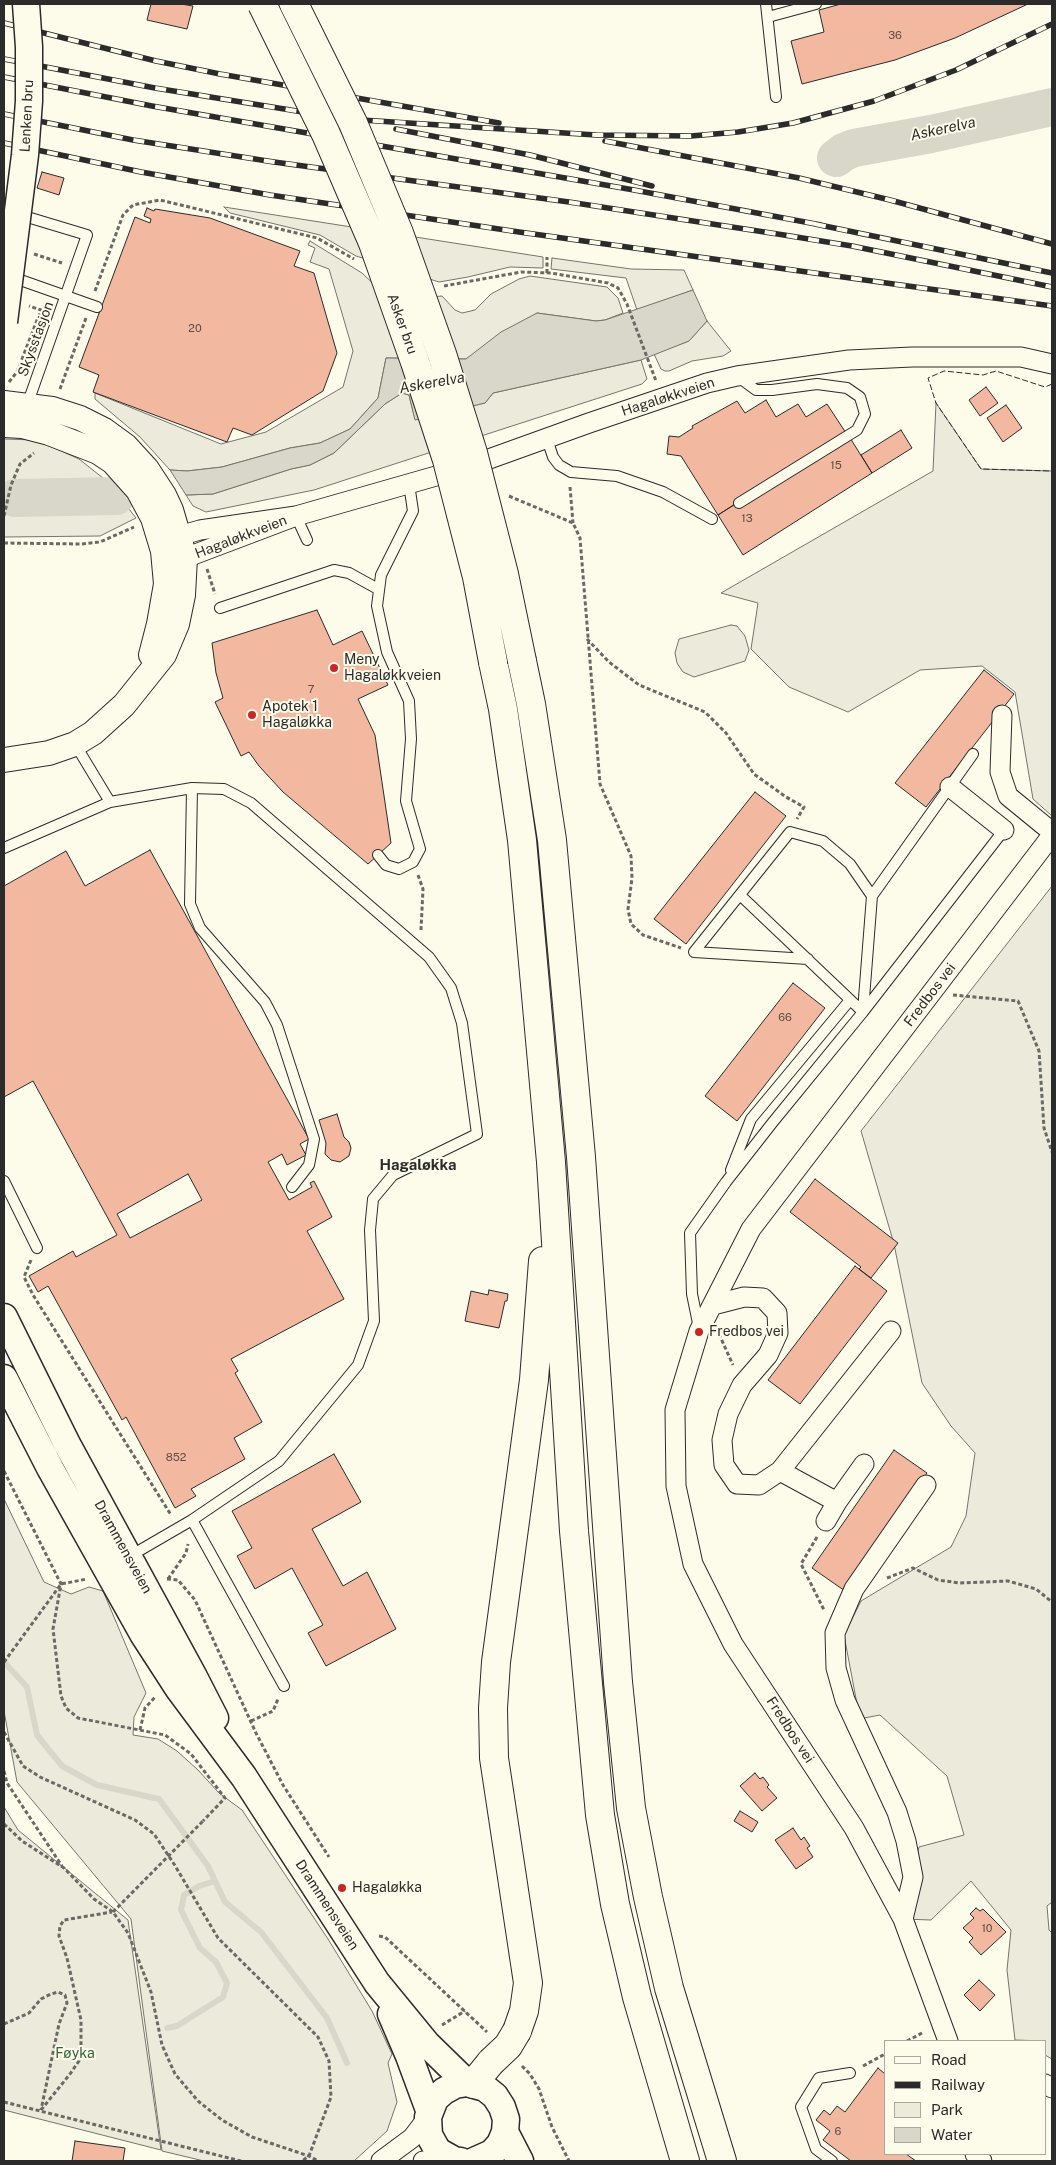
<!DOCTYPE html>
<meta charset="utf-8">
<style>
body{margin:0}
#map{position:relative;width:1056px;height:2165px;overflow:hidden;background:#fdfbea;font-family:"Public Sans",sans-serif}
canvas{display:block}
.frame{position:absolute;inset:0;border:5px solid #2b2b2b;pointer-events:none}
.legend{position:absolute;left:884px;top:2040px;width:162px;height:115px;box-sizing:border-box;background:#fdfbea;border:1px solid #a9a89e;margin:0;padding:6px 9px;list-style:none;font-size:15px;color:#2b2b2b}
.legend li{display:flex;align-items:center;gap:10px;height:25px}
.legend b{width:25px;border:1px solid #a9a89e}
</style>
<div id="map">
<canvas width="1056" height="2165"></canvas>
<div class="frame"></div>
<ul class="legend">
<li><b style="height:6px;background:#fdfbea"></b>Road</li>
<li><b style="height:6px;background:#2b2b2b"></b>Railway</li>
<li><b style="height:14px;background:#ecebdb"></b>Park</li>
<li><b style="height:14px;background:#d8d7c9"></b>Water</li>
</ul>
</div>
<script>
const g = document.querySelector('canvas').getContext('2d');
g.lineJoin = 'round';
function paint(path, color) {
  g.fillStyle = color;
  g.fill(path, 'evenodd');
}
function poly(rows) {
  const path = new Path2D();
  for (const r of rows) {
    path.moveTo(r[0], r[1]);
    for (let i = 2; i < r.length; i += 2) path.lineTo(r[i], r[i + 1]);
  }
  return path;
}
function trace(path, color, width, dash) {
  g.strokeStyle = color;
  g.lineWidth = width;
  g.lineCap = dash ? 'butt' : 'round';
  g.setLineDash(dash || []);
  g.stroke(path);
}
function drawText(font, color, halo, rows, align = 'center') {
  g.font = font + ' "Public Sans",sans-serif';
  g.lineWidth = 4;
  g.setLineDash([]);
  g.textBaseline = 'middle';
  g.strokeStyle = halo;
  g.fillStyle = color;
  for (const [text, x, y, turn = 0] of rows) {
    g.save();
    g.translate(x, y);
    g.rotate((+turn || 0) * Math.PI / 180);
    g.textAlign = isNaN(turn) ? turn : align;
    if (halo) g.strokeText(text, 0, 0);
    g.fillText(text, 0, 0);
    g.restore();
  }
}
const green = poly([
 [224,207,543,257,543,268,510,267,468,277,439,282,356,256,320,235,230,213,224,207],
 [310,241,362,273,384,294,408,299,442,296,455,310,462,313,475,310,491,294,519,279,530,276,607,287,618,298,623,313,605,320,596,321,537,313,466,359,386,358,378,398,350,429,320,443,290,448,222,467,187,471,170,470,140,437,95,399,95,393,221,444,266,432,343,387,353,351,329,269,310,262,315,248,308,245,310,241],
 [552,258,631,269,684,270,693,290,637,310,626,278,551,269,552,258],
 [707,321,731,351,723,356,692,361,669,371,665,371,661,369,654,354,689,341,707,321],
 [641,360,647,379,642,384,314,490,206,512,193,506,186,495,213,494,291,469,310,465,334,453,385,404,402,393,409,395,415,419,485,403,493,393,641,360],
 [936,403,981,469,1052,471,1052,816,1033,799,1015,692,982,666,920,670,848,712,789,687,751,649,758,603,721,593,933,471,936,403],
 [4,439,37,440,79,459,108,482,136,518,100,536,4,537,4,439],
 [731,625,737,626,745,636,749,650,745,661,694,677,683,672,677,663,675,653,679,639,731,625],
 [1052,886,1052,1902,1047,1906,1049,1930,1052,1933,1052,2059,1045,2055,1045,2041,1015,2040,1007,1970,1011,1930,971,1881,931,1920,903,1919,919,1847,964,1835,947,1776,880,1715,864,1718,857,1704,844,1635,861,1601,951,1547,966,1516,975,1453,951,1426,922,1383,894,1244,861,1131,1052,886],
 [4,1499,44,1582,71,1594,89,1587,103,1591,146,1693,134,1717,133,1735,158,1739,177,1751,198,1770,219,1793,242,1810,328,1939,372,2011,392,2054,388,2063,397,2102,387,2131,354,2161,204,2161,162,2151,131,1919,17,1782,4,1711,4,1499],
 [4,1807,18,1830,128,1920,161,2150,4,2110,4,1807]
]);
paint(green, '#ecebdb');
trace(green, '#74746e', 1);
const water = poly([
 [693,290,707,321,689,341,641,360,493,393,485,403,415,420,409,395,402,393,385,404,334,453,310,465,291,469,213,494,186,495,170,470,187,471,222,467,290,448,320,443,350,429,378,398,386,358,466,359,501,332,537,313,596,321,605,320,693,290]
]);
paint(water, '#d8d7c9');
trace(water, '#74746e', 1);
trace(poly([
 [4,1662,27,1687,37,1735,62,1766,97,1785,159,1799,208,1866,225,1902,261,1932,327,2018,347,2063],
 [167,2028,177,2026,223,1997,227,1983,216,1962,200,1948,181,1910,184,1895,199,1886,215,1881]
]), '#d8d7c9', 6);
trace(poly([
 [836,158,844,152,854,148,931,134,1052,107],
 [15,498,116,496]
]), '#d8d7c9', 38);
const building = poly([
 [151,4,181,4,193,6,187,29,147,20,151,4],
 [841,4,1028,4,955,38,895,60,802,84,791,41,824,32,819,10,841,4],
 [42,172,64,178,59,195,37,188,42,172],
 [147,208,154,211,155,209,210,218,300,251,294,266,314,273,337,353,323,391,252,435,233,428,227,442,93,392,99,375,79,367,135,217,150,223,151,219,144,216,147,208],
 [986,387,998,403,980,416,969,400,986,387],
 [766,400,776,417,798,404,806,417,827,404,846,433,718,515,681,456,667,454,669,436,679,437,693,428,692,426,737,401,745,413,766,400],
 [1006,405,1022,428,1003,442,987,418,1006,405],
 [901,430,912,448,872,473,861,455,901,430],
 [847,433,872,473,743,555,718,515,847,433],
 [317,610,333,645,362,631,388,685,358,699,375,735,391,843,368,864,283,792,259,766,249,752,241,756,215,702,223,698,216,673,212,643,317,610],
 [984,670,1014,694,926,807,895,783,984,670],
 [755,792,786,816,686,944,654,919,755,792],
 [150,850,309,1139,300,1144,306,1155,287,1165,282,1154,268,1162,289,1200,312,1187,310,1183,314,1181,332,1217,307,1231,344,1299,231,1359,238,1371,235,1373,262,1422,234,1438,245,1459,191,1489,196,1496,175,1508,126,1417,122,1420,48,1286,38,1292,29,1276,73,1251,76,1257,117,1235,33,1081,4,1097,4,886,66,851,85,886,150,850],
 [188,1174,202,1200,130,1238,117,1214,188,1174],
 [793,983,825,1008,737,1121,705,1096,793,983],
 [337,1114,344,1137,349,1142,351,1148,349,1156,340,1162,331,1160,325,1154,326,1143,319,1120,337,1114],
 [815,1179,898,1243,871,1278,859,1269,861,1267,790,1212,815,1179],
 [855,1266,887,1291,800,1404,768,1380,855,1266],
 [489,1290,508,1294,507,1301,505,1301,499,1328,465,1321,471,1291,488,1295,489,1290],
 [894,1450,927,1473,845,1591,812,1568,894,1450],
 [334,1454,361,1502,312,1529,343,1586,367,1572,396,1629,326,1666,308,1633,323,1625,292,1568,255,1589,237,1556,252,1548,232,1511,334,1454],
 [755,1773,760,1779,763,1777,769,1785,767,1787,777,1798,762,1811,740,1786,755,1773],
 [740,1811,758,1822,752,1832,734,1821,740,1811],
 [793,1828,801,1840,804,1837,810,1846,807,1848,813,1857,796,1869,775,1840,793,1828],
 [976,1908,980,1911,983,1909,1006,1932,981,1955,969,1942,973,1938,963,1928,974,1918,970,1914,976,1908],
 [979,1980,995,1995,980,2011,964,1995,979,1980],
 [878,2068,885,2074,885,2154,906,2154,916,2161,851,2161,823,2140,830,2131,816,2120,824,2110,830,2115,837,2106,845,2112,878,2068],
 [75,2141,125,2148,123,2161,72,2161,75,2141]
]);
paint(building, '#f2b8a0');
trace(building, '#2b2b2b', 1);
const service = poly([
 [766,4,776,97],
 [768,17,816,4],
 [4,210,87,235,26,408],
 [9,276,97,307],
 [737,376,756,390,772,390,817,384,847,388,860,397,865,414,857,430,739,503],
 [547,439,553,457,559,465,571,472,617,476,663,492,712,519],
 [296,516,307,540],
 [220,608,334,570,349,573,378,589],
 [75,744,110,802,192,788,224,789,251,803,429,957,451,988,462,1023,477,1134,393,1175,373,1199,370,1230,374,1321,358,1365,279,1461,192,1520,130,1556],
 [192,788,190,904,200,928,265,1002,277,1025,314,1139,309,1165,292,1187],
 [4,848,110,802],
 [378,855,386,865,399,869,413,862,420,849,406,801,411,739,409,701,387,652,377,606,381,575,413,511,409,484],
 [740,895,863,1012],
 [872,896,973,754],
 [808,959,694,952,790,832,823,841,850,864,872,896,863,1011],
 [731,1170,751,1119,850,1000],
 [4,1181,37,1248],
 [699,1328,692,1294,690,1233,726,1182,773,1122,863,1012,1004,830],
 [192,1520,284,1686],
 [832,2161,816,2149,801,2107,819,2078,850,2073]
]);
const minor = poly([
 [296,516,200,530,179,536,163,551,185,558,296,516,464,468,589,423,707,383,737,376,849,360,912,357,1021,357,1052,364],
 [1002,715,1000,772,1008,796,1052,832],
 [950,787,1004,830],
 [713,1305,744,1297,763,1298,777,1313,778,1333,768,1355,742,1385,728,1414,722,1440,724,1465,737,1484,759,1485,780,1471,891,1331],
 [780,1471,837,1502,864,1464],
 [826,1521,837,1502],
 [903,1919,913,1877,906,1841,897,1812,845,1700,836,1668,835,1633,854,1589,926,1485],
 [948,2041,903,1919,854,1828,733,1644,693,1564,676,1486,675,1410,699,1331,751,1229,1052,835],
 [1045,2084,1052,2088],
 [975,2154,982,2161],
 [381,2161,412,2138,428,2117],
 [423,2161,454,2160]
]);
const tertiary = poly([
 [4,403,52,409,80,418,104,430,126,446,147,469,164,495,171,510,185,558,183,595,177,624,164,655,124,705,93,733,75,744,49,753,4,760],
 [4,425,22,426,49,433,98,452,113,462,138,490,153,518,163,551,166,584,159,624,151,655]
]);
const secondary = poly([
 [4,1317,67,1444,194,1677,215,1718],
 [4,1378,50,1468,143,1634,178,1688,244,1777,377,1983,427,2044,467,2083],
 [391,2014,409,2056,429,2110],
 [505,2132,520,2161],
 [461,2161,454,2160,438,2151,429,2135,428,2117,435,2099,444,2091,455,2085,467,2083,485,2088,495,2096,502,2107,506,2119,505,2132,500,2144,492,2153,474,2161]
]);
const motorway = poly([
 [522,661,531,704,552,840,581,1157,618,1682,631,1808,648,1897,669,1988,722,2161],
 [493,662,503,709,522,840,551,1162,574,1531,600,1815,615,1904,637,1997,685,2161],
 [517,2031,524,2011,528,1983,494,1758,493,1708,496,1662,534,1380,543,1261],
 [473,2084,491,2062]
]);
trace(service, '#2b2b2b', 12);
trace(minor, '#2b2b2b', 21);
trace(tertiary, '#2b2b2b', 26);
trace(secondary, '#2b2b2b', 29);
trace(motorway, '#2b2b2b', 30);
trace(poly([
 [34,254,62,263],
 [547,273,547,257],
 [444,286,521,272,551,273,608,283,618,288,627,304,656,381],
 [95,291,123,215,133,205,160,200,317,238,354,259],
 [9,382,17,372,41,310,29,306],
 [60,389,86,318],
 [570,487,573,523],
 [509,496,573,523,580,538,600,784,631,856,632,878,628,909,631,924,643,935,681,948],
 [4,516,11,485,20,464,34,453],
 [4,543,82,544,100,542,134,527],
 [207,569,215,594],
 [587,639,609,662,639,685,705,712,726,733,754,774,786,797,804,807,797,819],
 [418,875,423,889,421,930],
 [953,995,1018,1001,1039,1051,1044,1128,1052,1152],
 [31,1260,24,1277,33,1295,171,1515],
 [719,1334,733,1365],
 [4,1471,61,1584,53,1629,61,1696,66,1708,78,1718,165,1735,191,1754,225,1798,203,1821],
 [817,1537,801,1564,824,1610],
 [887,1578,913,1568,938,1580,960,1583,1008,1581,1036,1589,1052,1602],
 [167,1579,178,1580,195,1600,256,1733,283,1785,329,1857],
 [168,1579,186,1553,188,1544],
 [4,1662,61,1584,87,1579],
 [251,1721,273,1711,278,1699],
 [140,1730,145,1708,156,1696],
 [4,1732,23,1766,40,1777,135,1820,154,1834,174,1864,218,1938,318,2037,329,2061,331,2097,309,2156,302,2161],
 [4,1771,7,1783,62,1866],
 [4,1824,22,1841,64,1868,94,1899,113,1912,128,1933,151,1992,162,2045,175,2074,198,2101,222,2120,252,2137,309,2156,318,2161],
 [379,1936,385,1937,487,2032],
 [4,2024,29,2013,41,1999,51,1994,58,1992,65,1995,67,2003,59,2024,41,2110],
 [442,2025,465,2011],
 [907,2041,924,2032],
 [522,2066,530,2074,539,2089,552,2127,569,2161],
 [863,2066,885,2054],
 [4,2102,241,2161],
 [41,2110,70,2074,79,2061,81,2050,81,2020,67,1958,59,1936,60,1926,64,1920,112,1912]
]), '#6a6964', 3, [4, 2.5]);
trace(service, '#fdfbea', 10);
trace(minor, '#fdfbea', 19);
trace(tertiary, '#fdfbea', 24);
trace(secondary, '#fdfbea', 26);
trace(motorway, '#fdfbea', 28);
const rail = poly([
 [4,23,156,61,220,74,499,123],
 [4,59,155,88,346,119,596,135,691,136,738,132,793,123,874,101,956,70,1052,24],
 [4,77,152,106,634,190,821,225],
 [4,114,133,140,274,162,569,202,784,235,852,246,1052,287],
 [396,129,530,155,652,186],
 [605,141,799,178,890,200,1052,244],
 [4,143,141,172,270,195,519,232,1052,306],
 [815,224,1052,273]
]);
trace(rail, '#2b2b2b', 5.5);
trace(rail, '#fdfbea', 4, [11]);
const secondaryBridge = poly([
 [4,322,25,155,29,101,29,47,26,4]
]);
const motorwayBridge = poly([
 [262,4,326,134,373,243,415,362,447,460,477,577,493,662],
 [294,4,353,123,399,233,442,354,473,453,504,574,522,661],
 [491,2062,508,2046,517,2031]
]);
trace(secondaryBridge, '#2b2b2b', 29, []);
trace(motorwayBridge, '#2b2b2b', 30, []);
trace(poly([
 [113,1912,203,1821]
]), '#6a6964', 3, [4, 2.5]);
trace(secondaryBridge, '#fdfbea', 26);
trace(motorwayBridge, '#fdfbea', 28);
trace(poly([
 [1052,384,1045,387,996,371,983,375,944,371,928,378,936,403,981,469,1052,471]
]), '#2b2b2b', 1, [6, 2.5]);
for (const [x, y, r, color] of [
 [334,668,5,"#c62828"],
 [252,715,5,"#c62828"],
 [699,1332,5,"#c62828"],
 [342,1888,5,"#c62828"]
]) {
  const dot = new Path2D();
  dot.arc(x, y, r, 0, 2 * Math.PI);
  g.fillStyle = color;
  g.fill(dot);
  trace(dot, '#fdfbea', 2);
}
drawText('11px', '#5d4e48', null, [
 ["36",895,36],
 ["20",195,329],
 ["15",836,466],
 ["13",747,519],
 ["7",311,690],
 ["66",785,1018],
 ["852",176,1458],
 ["10",987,1929],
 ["6",838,2132]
]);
drawText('14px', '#2b2b2b', '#fdfbea', [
 ["Lenken bru",27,116,-87],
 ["Asker bru",402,324,70],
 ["Skysstasjon",36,339,-70],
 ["Hagaløkkveien",668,397,-18],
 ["Hagaløkkveien",241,537,-21],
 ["Fredbos vei",930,995,-53],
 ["Drammensveien",123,1547,61],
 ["Fredbos vei",790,1730,57],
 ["Drammensveien",327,1905,57]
]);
drawText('14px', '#2b2b2b', '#fdfbea', [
 ["Meny",344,660],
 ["Hagaløkkveien",344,676],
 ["Apotek 1",262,707],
 ["Hagaløkka",262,723],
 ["Fredbos vei",709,1332],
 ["Hagaløkka",352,1888]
], 'left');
drawText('14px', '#34623c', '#fdfbea', [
 ["Føyka",75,2054]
]);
drawText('italic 15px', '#2b2b2b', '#fdfbea', [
 ["Askerelva",943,129,-12],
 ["Askerelva",432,383,-10]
]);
drawText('bold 15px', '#2b2b2b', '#fdfbea', [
 ["Hagaløkka",418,1165]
]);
</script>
